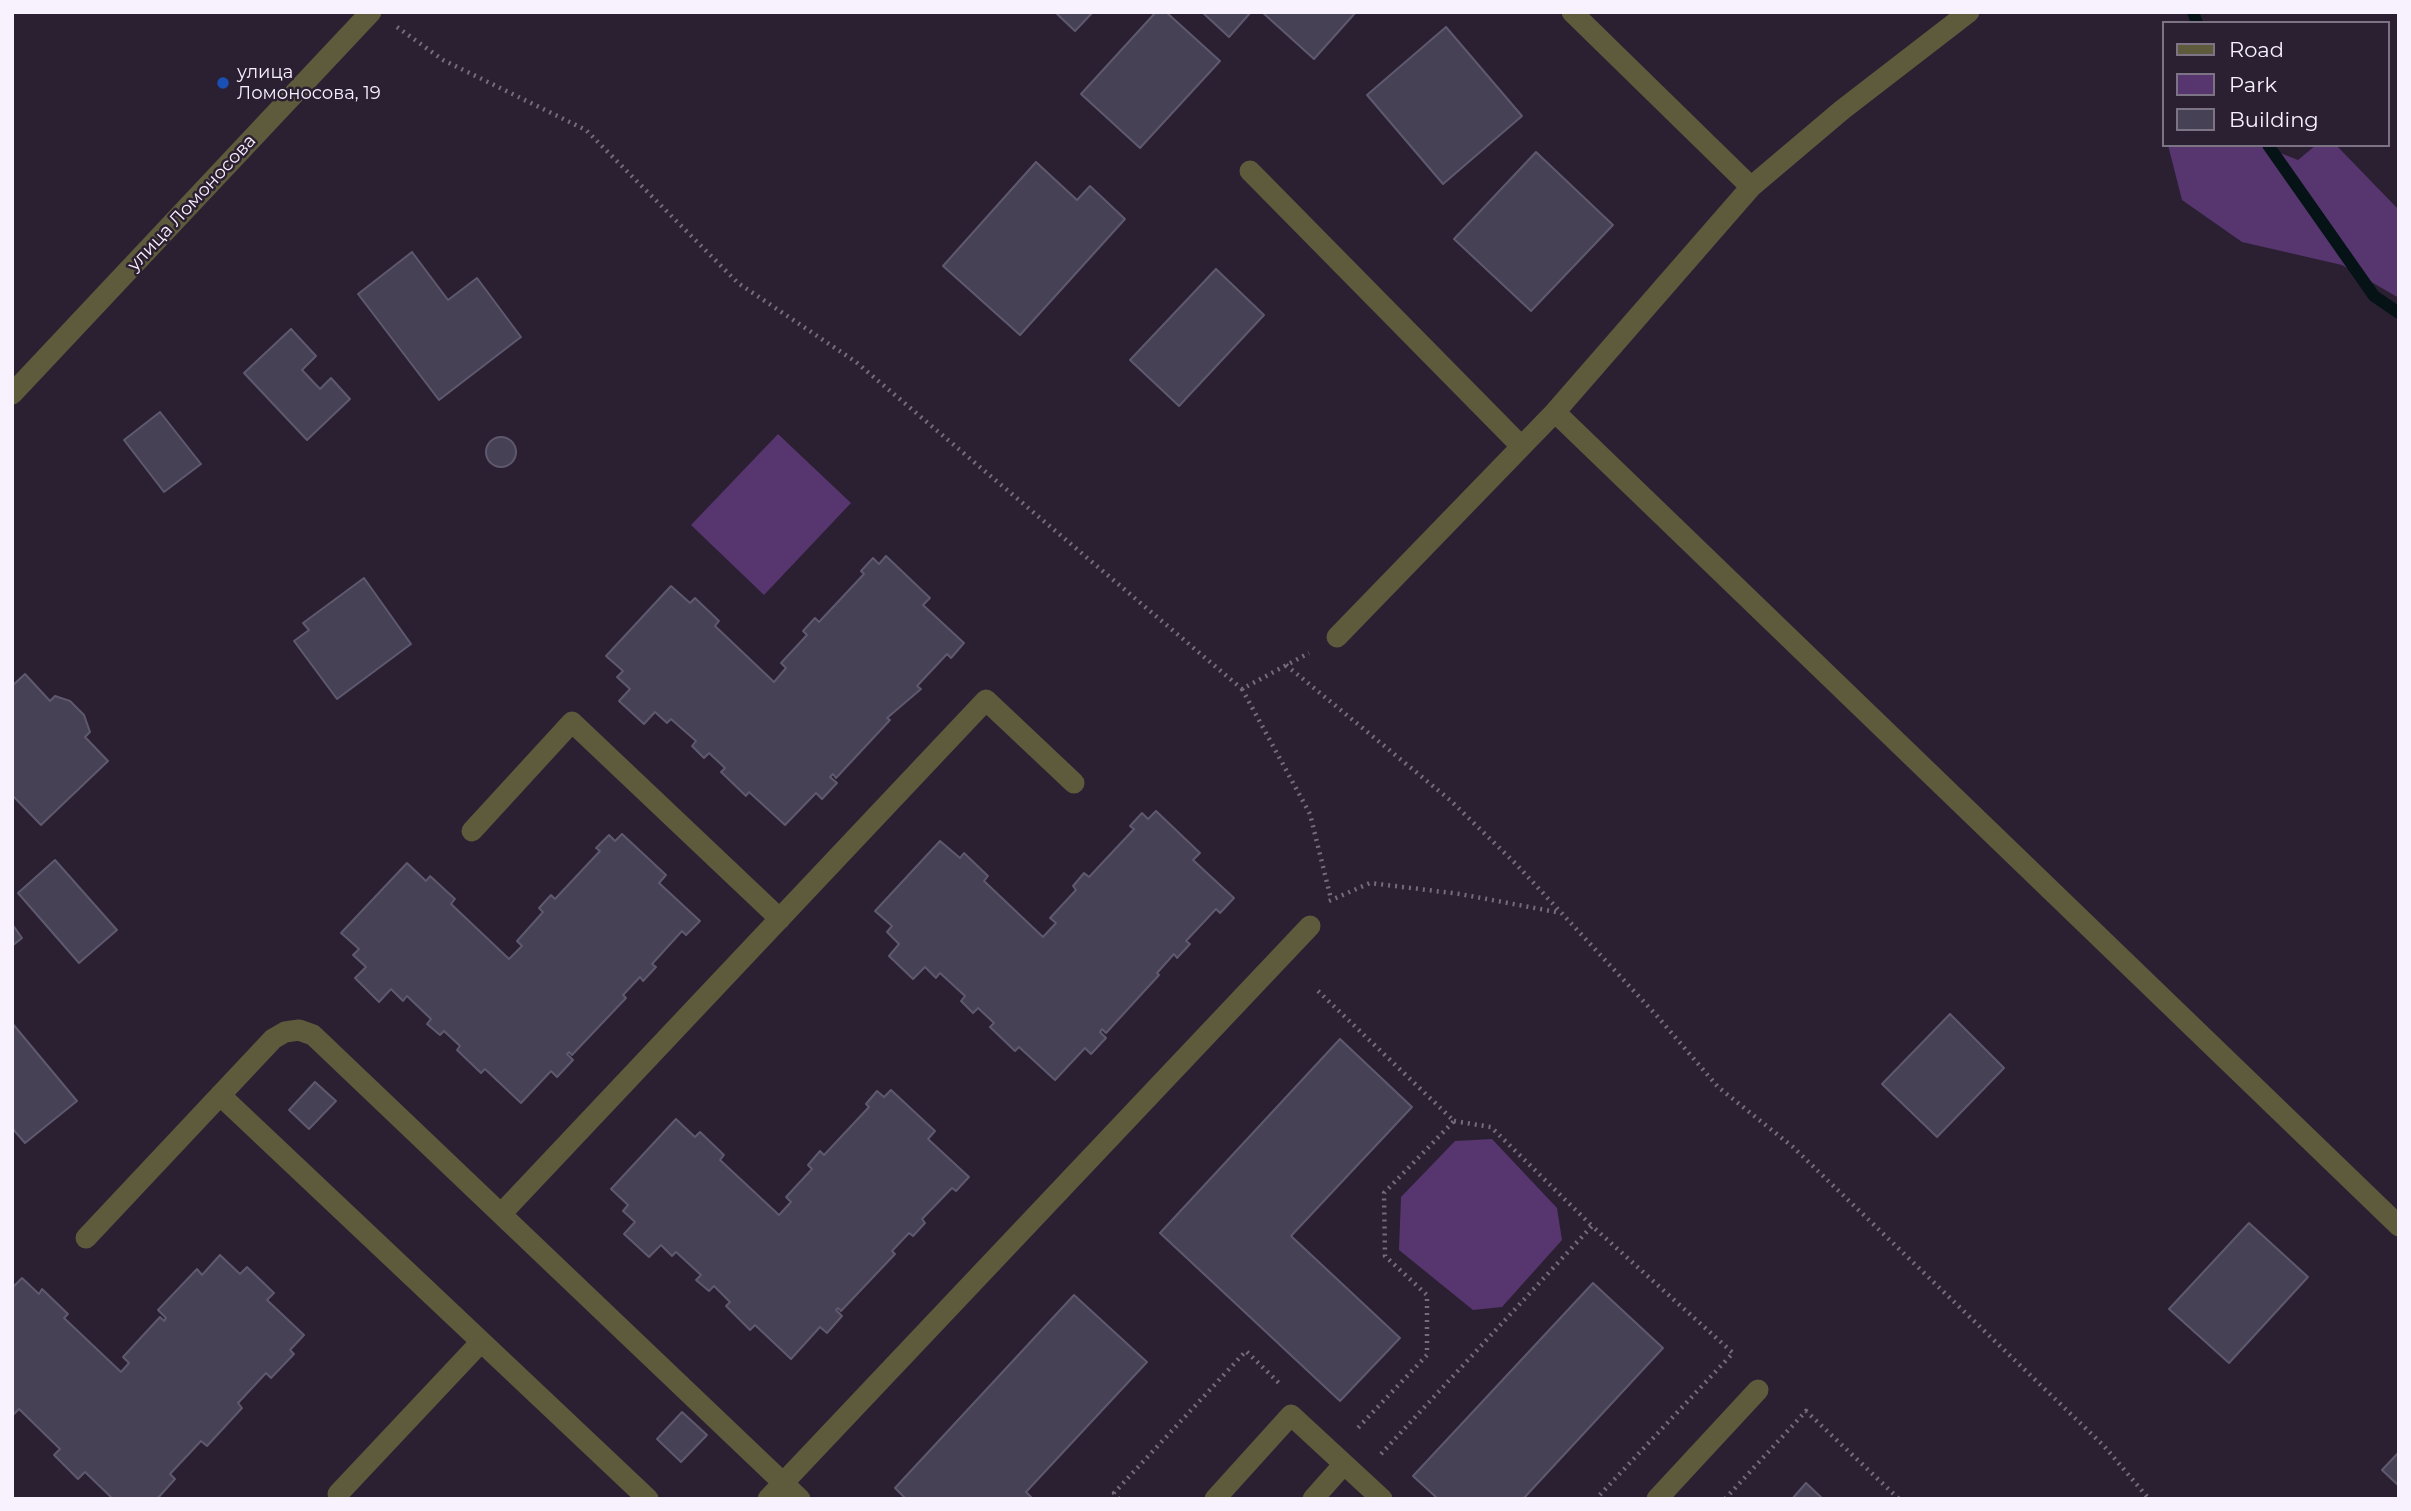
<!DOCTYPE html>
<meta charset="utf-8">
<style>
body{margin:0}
#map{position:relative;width:2411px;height:1511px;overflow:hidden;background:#2a2032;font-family:Montserrat,sans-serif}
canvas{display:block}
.frame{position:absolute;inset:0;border:14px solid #f8f1fe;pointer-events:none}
.legend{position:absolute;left:2162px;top:21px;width:228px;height:126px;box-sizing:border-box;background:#2a2032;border:2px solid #7c7484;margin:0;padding:9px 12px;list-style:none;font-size:21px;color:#f8f1fe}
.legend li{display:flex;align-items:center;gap:14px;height:35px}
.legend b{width:35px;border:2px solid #7c7484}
</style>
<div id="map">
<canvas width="2411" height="1511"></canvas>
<div class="frame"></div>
<ul class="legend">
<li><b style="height:9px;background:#5d5b3c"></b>Road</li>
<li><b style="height:19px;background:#57356e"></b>Park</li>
<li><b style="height:19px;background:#464155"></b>Building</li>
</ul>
</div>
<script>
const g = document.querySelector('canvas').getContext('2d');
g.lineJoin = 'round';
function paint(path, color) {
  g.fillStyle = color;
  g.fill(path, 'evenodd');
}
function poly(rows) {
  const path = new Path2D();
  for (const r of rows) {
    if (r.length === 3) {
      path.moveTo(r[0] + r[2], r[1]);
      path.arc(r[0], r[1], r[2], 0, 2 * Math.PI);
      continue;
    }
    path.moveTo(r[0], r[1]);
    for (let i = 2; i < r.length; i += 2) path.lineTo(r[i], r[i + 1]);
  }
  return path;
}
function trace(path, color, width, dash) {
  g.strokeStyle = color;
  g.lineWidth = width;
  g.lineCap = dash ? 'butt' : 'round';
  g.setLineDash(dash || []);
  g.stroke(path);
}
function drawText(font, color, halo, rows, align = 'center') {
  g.font = font + ' Montserrat,sans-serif';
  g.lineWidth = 5;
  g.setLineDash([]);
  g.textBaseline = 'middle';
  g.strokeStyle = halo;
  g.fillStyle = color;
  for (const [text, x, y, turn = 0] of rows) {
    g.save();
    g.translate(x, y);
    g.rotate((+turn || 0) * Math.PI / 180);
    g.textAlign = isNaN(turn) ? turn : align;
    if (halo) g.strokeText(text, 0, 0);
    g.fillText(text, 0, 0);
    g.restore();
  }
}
paint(poly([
 [2168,145,2260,145,2298,160,2316,145,2336,145,2399,210,2399,298,2342,265,2242,242,2182,200],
 [778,434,851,503,764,595,691,525],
 [1492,1139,1557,1208,1562,1240,1502,1307,1473,1310,1399,1250,1401,1197,1455,1141]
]), '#57356e');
trace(poly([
 [2193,12,2197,23],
 [2268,145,2374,296,2399,313]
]), '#051216', 12);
const building = poly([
 [1055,12,1093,12,1075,31,1055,12],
 [1156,12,1166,12,1220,61,1140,148,1081,94,1156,12],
 [1202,12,1251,12,1229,37,1202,12],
 [1262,12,1356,12,1314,59,1262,12],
 [1446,27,1522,116,1443,184,1367,95,1446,27],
 [1536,152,1613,225,1531,311,1454,239,1536,152],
 [1036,162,1077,200,1090,186,1125,219,1020,335,943,266,1036,162],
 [412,252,448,300,477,278,521,337,439,400,358,294,412,252],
 [1216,269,1264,315,1179,406,1130,360,1216,269],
 [291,329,316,356,302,370,320,389,331,378,350,399,307,440,244,373,291,329],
 [160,412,201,464,164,492,124,440,160,412],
 [501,452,15],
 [886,556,930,598,923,605,964,643,951,658,947,654,917,686,921,689,887,718,890,720,836,778,833,774,830,777,837,783,822,799,816,793,785,825,749,792,746,796,721,772,725,768,709,753,704,758,692,746,696,741,671,719,667,723,655,712,644,724,619,701,630,689,617,677,623,671,606,656,671,586,690,603,695,598,719,621,715,626,774,682,786,668,781,663,807,635,803,631,815,618,819,622,864,574,861,571,873,558,879,564,886,556],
 [364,578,411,644,337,699,294,641,309,630,303,623,364,578],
 [25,674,50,701,55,696,70,701,84,715,90,732,85,737,108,761,41,825,12,795,12,686,25,674],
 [1156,811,1200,853,1193,860,1234,898,1220,913,1216,909,1186,941,1190,944,1177,958,1174,954,1157,973,1159,975,1106,1033,1102,1029,1100,1032,1106,1038,1091,1054,1085,1048,1055,1080,1019,1047,1015,1051,990,1027,994,1023,978,1008,973,1013,961,1001,965,996,940,973,936,978,925,967,913,979,889,956,899,944,887,932,892,926,875,911,940,841,960,858,964,853,988,876,984,881,1043,937,1056,923,1050,918,1076,890,1073,886,1084,873,1089,877,1134,829,1130,826,1142,813,1148,819,1156,811],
 [622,834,666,875,659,883,700,921,686,935,682,931,652,964,656,967,643,981,640,977,623,995,626,998,572,1055,569,1052,567,1054,573,1060,557,1077,551,1071,521,1103,485,1069,481,1073,457,1050,460,1046,444,1031,440,1035,427,1024,431,1019,407,996,403,1001,391,989,379,1002,355,978,366,967,353,955,359,949,341,933,407,863,426,881,430,876,455,899,451,904,509,959,522,946,517,941,543,912,539,908,551,895,555,899,600,851,596,848,609,835,615,841,622,834],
 [55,860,117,930,79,963,18,893,55,860],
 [12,924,22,938,12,946,12,924],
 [1950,1014,2004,1068,1937,1137,1882,1084,1950,1014],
 [12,1023,77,1101,25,1143,12,1128,12,1023],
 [1340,1039,1412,1107,1291,1236,1400,1338,1340,1401,1160,1233,1340,1039],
 [315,1082,336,1101,309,1129,289,1110,315,1082],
 [891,1090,935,1131,928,1139,969,1177,956,1191,952,1188,922,1219,925,1223,913,1236,909,1233,892,1251,895,1254,841,1311,838,1308,836,1310,842,1316,827,1333,820,1327,791,1359,755,1325,750,1330,726,1306,730,1302,714,1286,709,1291,696,1280,701,1275,676,1252,672,1256,661,1245,649,1257,624,1234,635,1222,623,1211,628,1205,611,1189,676,1119,695,1137,700,1132,724,1155,720,1160,779,1215,791,1202,786,1197,812,1169,808,1165,820,1151,824,1155,869,1107,866,1104,877,1091,884,1097,891,1090],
 [2249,1223,2308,1277,2229,1363,2169,1309,2249,1223],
 [220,1255,240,1274,247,1267,274,1293,267,1300,304,1335,290,1350,294,1354,271,1378,266,1373,238,1403,242,1408,207,1446,201,1441,170,1474,175,1479,157,1499,113,1499,85,1472,78,1479,54,1455,60,1449,19,1409,12,1416,12,1288,22,1278,39,1294,42,1289,68,1314,64,1318,121,1372,129,1363,123,1357,160,1317,164,1321,166,1318,158,1310,197,1269,202,1275,220,1255],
 [1593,1283,1663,1348,1523,1499,1438,1499,1413,1476,1593,1283],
 [1074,1295,1147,1362,1026,1492,1033,1499,906,1499,895,1488,1074,1295],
 [682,1412,707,1435,681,1462,657,1439,682,1412],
 [2399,1452,2399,1486,2382,1470,2399,1452],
 [1806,1483,1823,1499,1792,1499,1806,1483]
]);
paint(building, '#464155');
trace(building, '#5f596f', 2);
trace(poly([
 [397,27,443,60,586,130,738,283,856,362,1242,689,1309,653],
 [1286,665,1450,800,1516,864,1657,1016,1718,1087,1793,1147,2104,1446,2149,1499],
 [1242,689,1310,814,1331,899],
 [1329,901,1370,883,1460,894,1556,912],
 [1318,991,1454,1121,1384,1193,1385,1256,1427,1295,1427,1355,1355,1431],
 [1454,1121,1491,1127,1592,1226],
 [1381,1454,1592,1226,1733,1353,1596,1499],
 [1119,1499,1114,1493,1246,1351,1281,1385],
 [1725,1499,1806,1411,1899,1499]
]), '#746b7b', 4.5, [2, 5]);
trace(poly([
 [1572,12,1751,187],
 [1250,171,1520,445],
 [12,394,371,12],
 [1555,412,2399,1226],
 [1337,637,1555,412,1751,187,1842,110,1969,12],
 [472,831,572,722,780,919],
 [220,1095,648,1499],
 [501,1214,986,700,1074,783],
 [86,1238,273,1039,285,1032,299,1030,313,1035,800,1499],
 [338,1494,481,1342],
 [768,1499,1310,926],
 [1215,1499,1291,1415,1382,1499],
 [1313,1499,1344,1464],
 [1657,1499,1758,1390]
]), '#5d5b3c', 21);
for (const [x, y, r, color] of [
 [223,83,7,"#1a4fb4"]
]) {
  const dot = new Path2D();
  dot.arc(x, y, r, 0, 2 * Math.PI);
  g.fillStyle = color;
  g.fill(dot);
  trace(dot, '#2a2032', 2.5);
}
drawText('18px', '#f8f1fe', '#2a2032', [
 ["улица",237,73],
 ["Ломоносова, 19",237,94]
], 'left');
drawText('18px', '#f8f1fe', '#2a2032', [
 ["улица Ломоносова",192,203,-47]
]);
</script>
